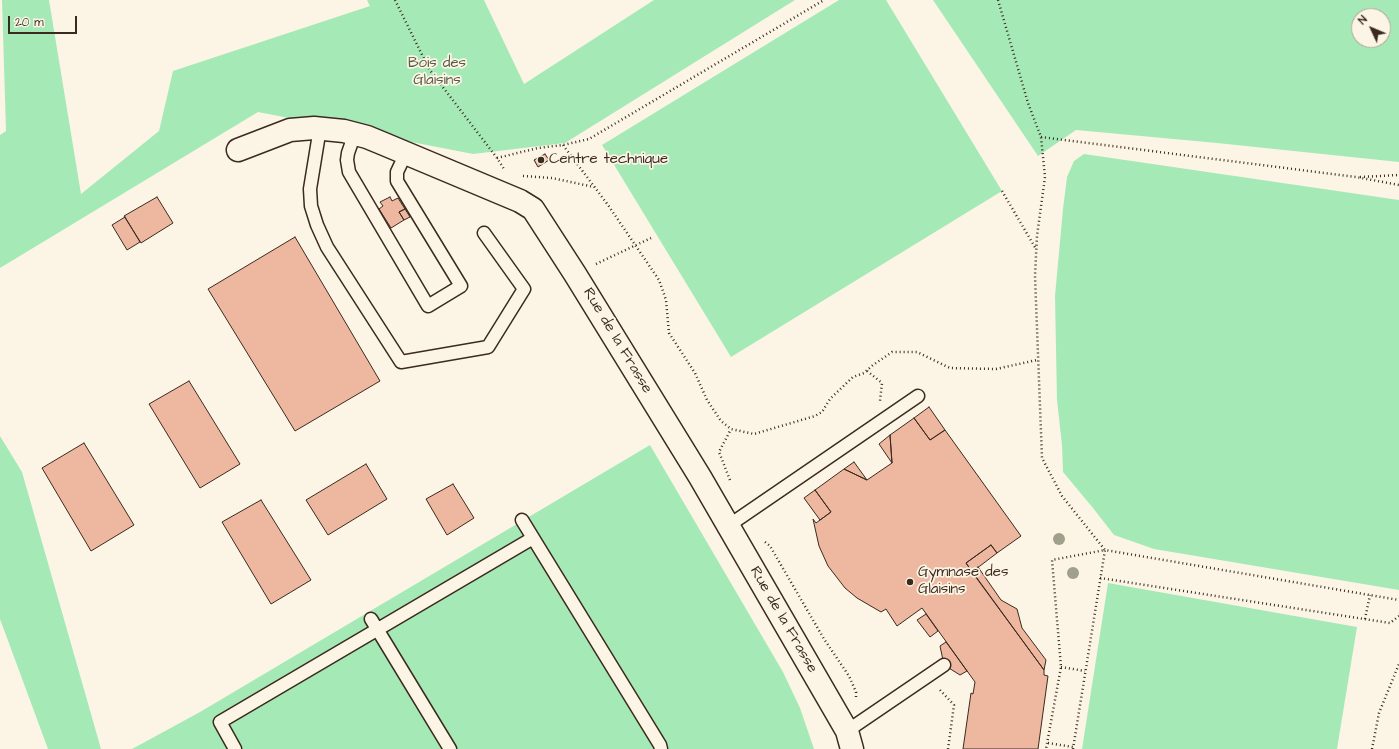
<!DOCTYPE html>
<style>
body{margin:0}
#map{position:relative;width:1399px;height:749px;overflow:hidden;background:#fcf5e5;font-family:"Architects Daughter",sans-serif}
canvas{display:block}
.north{position:absolute;left:1351px;top:8px;width:40px;height:40px;box-sizing:border-box;background:#fcf5e5;border:1px solid #afa495;border-radius:50%;rotate:314deg;font-size:11px;font-weight:700;line-height:16px;text-align:center;color:#3b2a1e}
.north::after{content:'';display:block;margin:auto;width:14px;height:18px;background:#3b2a1e;clip-path:polygon(50% 0,100% 100%,50% 72%,0 100%)}
.scale{position:absolute;left:8px;top:16px;width:69px;height:18px;box-sizing:border-box;border:2px solid #3b2a1e;border-top:0;padding-left:5px;font-size:12px;line-height:14px;white-space:nowrap;color:#3b2a1e;-webkit-text-stroke:3px #fcf5e5;paint-order:stroke}
</style>
<div id="map">
<canvas width="1399" height="749"></canvas>
<div class="north">N</div>
<div class="scale">20 m</div>
</div>
<script>
const g = document.querySelector('canvas').getContext('2d');
g.lineJoin = 'round';
function paint(path, color) {
  g.fillStyle = color;
  g.fill(path, 'evenodd');
}
function poly(rows) {
  const path = new Path2D();
  for (const r of rows) {
    path.moveTo(r[0], r[1]);
    for (let i = 2; i < r.length; i += 2) path.lineTo(r[i], r[i + 1]);
  }
  return path;
}
function trace(path, color, width, dash) {
  g.strokeStyle = color;
  g.lineWidth = width;
  g.lineCap = dash ? 'butt' : 'round';
  g.setLineDash(dash || []);
  g.stroke(path);
}
function drawText(font, color, halo, rows, align = 'center') {
  g.font = font + ' "Architects Daughter",sans-serif';
  g.lineWidth = 3.5;
  g.setLineDash([]);
  g.textBaseline = 'middle';
  g.strokeStyle = halo;
  g.fillStyle = color;
  for (const [text, x, y, turn = 0] of rows) {
    g.save();
    g.translate(x, y);
    g.rotate((+turn || 0) * Math.PI / 180);
    g.textAlign = isNaN(turn) ? turn : align;
    if (halo) g.strokeText(text, 0, 0);
    g.fillText(text, 0, 0);
    g.restore();
  }
}
paint(poly([
 [2,0,49,0,81,194,159,131,173,71,370,6,367,0,484,0,524,84,654,0,795,0,565,143,473,154,258,112,0,268,0,135,6,131],
 [839,0,886,0,1002,191,731,357,602,145],
 [933,0,1399,0,1399,162,1217,143,1076,130,1038,156],
 [1359,16,1383,16,1383,40,1359,40],
 [1084,154,1399,200,1399,590,1154,549,1114,535,1093,508,1063,472,1062,445,1057,400,1055,296,1063,209,1067,177,1074,161],
 [0,436,22,472,101,749,48,749,0,619],
 [650,445,783,672,800,708,814,749,132,749,200,712],
 [1108,583,1357,627,1337,749,1082,749]
]), '#a5eab6');
const building = poly([
 [545,154,549,160,538,167,534,160,545,154],
 [157,197,173,223,141,243,124,216,157,197],
 [390,197,392,201,398,198,405,209,399,212,404,220,391,228,379,209,383,206,380,202,390,197],
 [405,209,410,217,404,220,399,212,405,209],
 [125,217,140,242,127,250,112,225,125,217],
 [295,237,380,381,295,431,208,289,295,237],
 [189,381,240,464,200,488,149,404,189,381],
 [929,407,945,430,930,440,914,418,929,407],
 [914,418,930,440,945,430,1021,536,997,553,991,545,966,563,1044,670,1044,675,1048,676,1038,749,963,749,971,693,973,694,975,682,922,608,897,626,886,609,881,612,857,598,845,588,828,566,819,546,813,519,816,523,831,512,815,490,844,469,867,480,892,463,890,435,914,418],
 [890,435,892,463,879,444,890,435],
 [84,443,134,525,91,551,42,468,84,443],
 [854,462,867,480,844,469,854,462],
 [366,464,387,499,328,535,306,500,366,464],
 [453,484,474,518,447,535,426,499,453,484],
 [815,490,831,512,820,520,804,498,815,490],
 [261,500,311,580,271,604,222,522,261,500],
 [991,545,997,553,972,572,966,563,991,545],
 [978,567,1001,600,1017,609,1022,628,1046,660,1044,670,972,572,978,567],
 [926,614,938,631,930,637,917,620,926,614],
 [946,642,967,671,960,675,944,665,940,646,946,642]
]);
paint(building, '#edb7a0');
trace(building, '#3b2a1e', 1);
const service = poly([
 [320,128,310,189,311,206,317,225,327,247,401,362,488,347,524,289,484,233],
 [355,133,348,153,347,160,349,172,428,306,461,286,397,181,397,172,406,153],
 [522,520,660,745,661,749],
 [728,526,918,396],
 [371,619,450,749],
 [847,731,944,665],
 [235,749,220,722,533,538]
]);
const minor = poly([
 [238,150,290,130,314,128,344,131,367,137,384,144,520,201,533,209,575,274,700,477,847,731,852,749]
]);
trace(service, '#3b2a1e', 15);
trace(minor, '#3b2a1e', 25);
trace(poly([
 [395,0,429,69,497,158,504,169],
 [998,0,1028,103,1041,137,1045,177,1037,236,1035,276,1042,458,1062,496,1105,550,1052,560,1061,667,1046,749],
 [1041,137,1356,177,1399,185],
 [563,145,608,205,659,280,666,300,669,333,695,373,707,400,721,421,731,429,754,434,815,416,822,412,830,399,853,377,864,373,873,365,892,352,917,352,950,368,996,369,1037,360],
 [497,158,538,148,563,145,589,139,824,0],
 [523,176,552,178,594,187],
 [1360,177,1399,175],
 [1002,191,1036,249],
 [596,264,651,238],
 [867,371,882,383,880,401],
 [730,480,719,452,731,429],
 [765,542,770,546,824,639,849,676,856,692,856,699],
 [1100,578,1390,623,1399,616],
 [1365,619,1370,595],
 [1061,667,1085,671],
 [940,690,954,705,948,749],
 [1048,743,1073,747],
 [1073,749,1105,550,1399,600],
 [1372,749,1379,713,1399,664]
]), '#3b2a1e', 2.5, [1, 3]);
trace(service, '#fcf5e5', 12);
trace(minor, '#fcf5e5', 22);
g.fillStyle = '#a1a08c';
for (const [x, y] of [
 [1059,539],
 [1073,573]
]) {
  g.beginPath();
  g.arc(x, y, 6, 0, 2 * Math.PI);
  g.fill();
}
for (const [x, y, r, color] of [
 [541,160,4,"#3b2a1e"],
 [910,582,4,"#3b2a1e"]
]) {
  const dot = new Path2D();
  dot.arc(x, y, r, 0, 2 * Math.PI);
  g.fillStyle = color;
  g.fill(dot);
  trace(dot, '#fcf5e5', 1.5);
}
drawText('15px', '#565a44', '#fcf5e5', [
 ["Bois des",437,64],
 ["Glaisins",437,81]
]);
drawText('15px', '#3b2a1e', '#fcf5e5', [
 ["Centre technique",549,160],
 ["Gymnase des",918,573],
 ["Glaisins",918,590]
], 'left');
drawText('15px', '#3b2a1e', '#fcf5e5', [
 ["Rue de la Frasse",617,341,59],
 ["Rue de la Frasse",783,620,60]
]);
</script>
